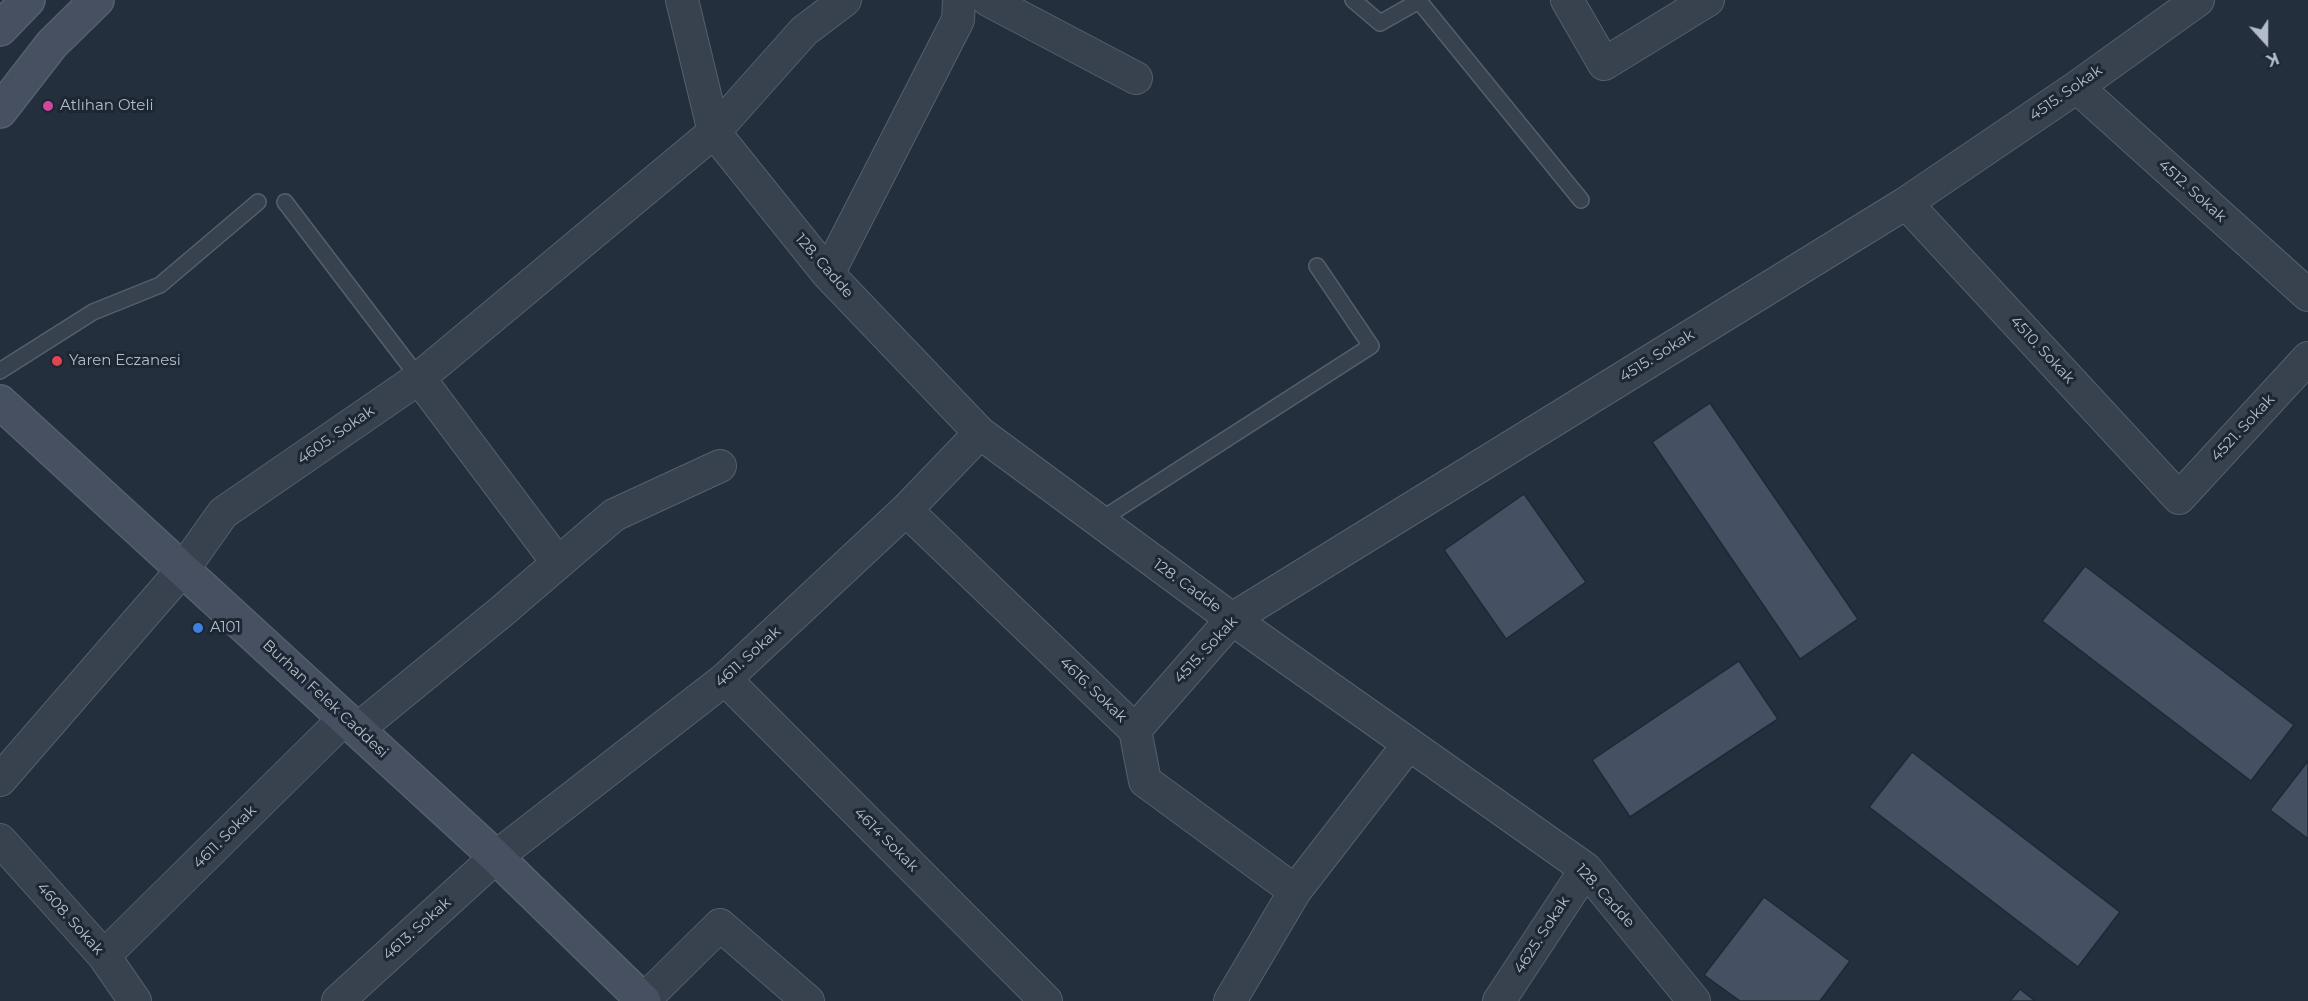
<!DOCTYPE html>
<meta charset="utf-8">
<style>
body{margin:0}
#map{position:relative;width:2308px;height:1001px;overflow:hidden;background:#242f3e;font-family:Montserrat,sans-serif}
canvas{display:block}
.north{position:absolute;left:2236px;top:12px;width:60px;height:60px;-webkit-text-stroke:4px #1d2633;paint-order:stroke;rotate:159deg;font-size:16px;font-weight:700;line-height:24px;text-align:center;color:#b4bcc9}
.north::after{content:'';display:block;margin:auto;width:21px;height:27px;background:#b4bcc9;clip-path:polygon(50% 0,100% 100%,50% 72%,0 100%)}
</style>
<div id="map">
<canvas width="2308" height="1001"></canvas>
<div class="north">K</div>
</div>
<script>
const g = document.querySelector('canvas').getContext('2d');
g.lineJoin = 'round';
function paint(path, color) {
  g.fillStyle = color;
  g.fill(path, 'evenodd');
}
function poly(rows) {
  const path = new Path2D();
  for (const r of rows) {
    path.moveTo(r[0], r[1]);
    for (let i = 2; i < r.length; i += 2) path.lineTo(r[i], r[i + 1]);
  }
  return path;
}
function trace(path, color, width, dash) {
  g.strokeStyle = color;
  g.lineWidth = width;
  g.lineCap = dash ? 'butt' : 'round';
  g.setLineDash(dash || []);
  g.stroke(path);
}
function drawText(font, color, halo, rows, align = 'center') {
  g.font = font + ' Montserrat,sans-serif';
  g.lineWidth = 6;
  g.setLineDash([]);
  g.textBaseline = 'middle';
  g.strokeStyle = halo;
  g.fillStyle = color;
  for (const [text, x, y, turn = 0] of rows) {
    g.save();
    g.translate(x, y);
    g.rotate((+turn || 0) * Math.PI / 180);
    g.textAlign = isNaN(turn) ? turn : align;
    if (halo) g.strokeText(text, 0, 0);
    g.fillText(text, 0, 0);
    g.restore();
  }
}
const building = poly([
 [1710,403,1858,619,1800,659,1652,442,1710,403],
 [1524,494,1586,582,1506,639,1444,550,1524,494],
 [2085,566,2294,725,2251,781,2042,621,2085,566],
 [1739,661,1778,719,1630,817,1592,760,1739,661],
 [1912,752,2120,912,2078,967,1869,807,1912,752],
 [2308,761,2308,837,2307,838,2270,810,2308,761],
 [1764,897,1850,961,1820,1001,1740,1001,1704,975,1764,897],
 [2020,989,2035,1001,2010,1001,2020,989]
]);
paint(building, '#455162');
trace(building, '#1f2835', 1.5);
const lane = poly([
 [1353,0,1380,23,1419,1,1581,200],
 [285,202,419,378],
 [0,371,93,312,160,285,258,202],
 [1099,521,1371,346,1317,266]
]);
const street = poly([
 [682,0,714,132,828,274,980,433,1232,619,1586,869,1694,1001],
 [988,0,1136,78],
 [1567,0,1604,64,1708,0],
 [2077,87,2308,295],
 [1906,203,2179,498,2308,358],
 [828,274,958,20,959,0],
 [419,378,558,563],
 [906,510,1135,730,1145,781,1295,891],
 [725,679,1046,1001],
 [358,729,501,612,614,515,720,466],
 [1135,730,1232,619,1906,203,2077,87,2198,0],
 [0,780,184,568,223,513,419,378,714,132,804,31,845,0],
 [0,840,104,956,135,1001],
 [104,956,345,718],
 [338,1001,496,857,725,679,906,510,980,433],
 [643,1001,720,925,808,1001],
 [1230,1001,1295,891,1408,745],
 [1499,1001,1586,869]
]);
const secondary = poly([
 [0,29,28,0],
 [0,111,52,44,97,0],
 [0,402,496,857,644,1001]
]);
trace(lane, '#565f6c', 18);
trace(street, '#565f6c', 34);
trace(secondary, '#565f6c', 36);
trace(lane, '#38414e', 15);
trace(street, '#38414e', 32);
trace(secondary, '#465061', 33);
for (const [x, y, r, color] of [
 [48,106,6,"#d1479c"],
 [57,361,6,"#e0444e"],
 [198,628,6,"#3f7fe0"]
]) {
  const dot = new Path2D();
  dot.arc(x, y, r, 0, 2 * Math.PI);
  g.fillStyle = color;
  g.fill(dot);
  trace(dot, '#1d2633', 2);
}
drawText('15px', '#b4bcc9', '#1d2633', [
 ["4515. Sokak",2066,93,-35],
 ["4512. Sokak",2192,191,42],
 ["128. Cadde",824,266,49],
 ["4510. Sokak",2042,350,47],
 ["4515. Sokak",1657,356,-32],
 ["4521. Sokak",2243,428,-47],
 ["4605. Sokak",336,435,-35],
 ["128. Cadde",1187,586,36],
 ["4515. Sokak",1206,650,-47],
 ["4611. Sokak",748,657,-42],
 ["4616. Sokak",1093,690,44],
 ["Burhan Felek Caddesi",325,699,43],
 ["4611. Sokak",225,837,-45],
 ["4614 Sokak",886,840,45],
 ["128. Cadde",1605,896,48],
 ["4608. Sokak",70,919,48],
 ["4613. Sokak",417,929,-42],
 ["4625. Sokak",1542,935,-57]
]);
drawText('15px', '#b4bcc9', '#1d2633', [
 ["Atlıhan Oteli",60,106],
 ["Yaren Eczanesi",69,361],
 ["A101",210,628]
], 'left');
</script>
